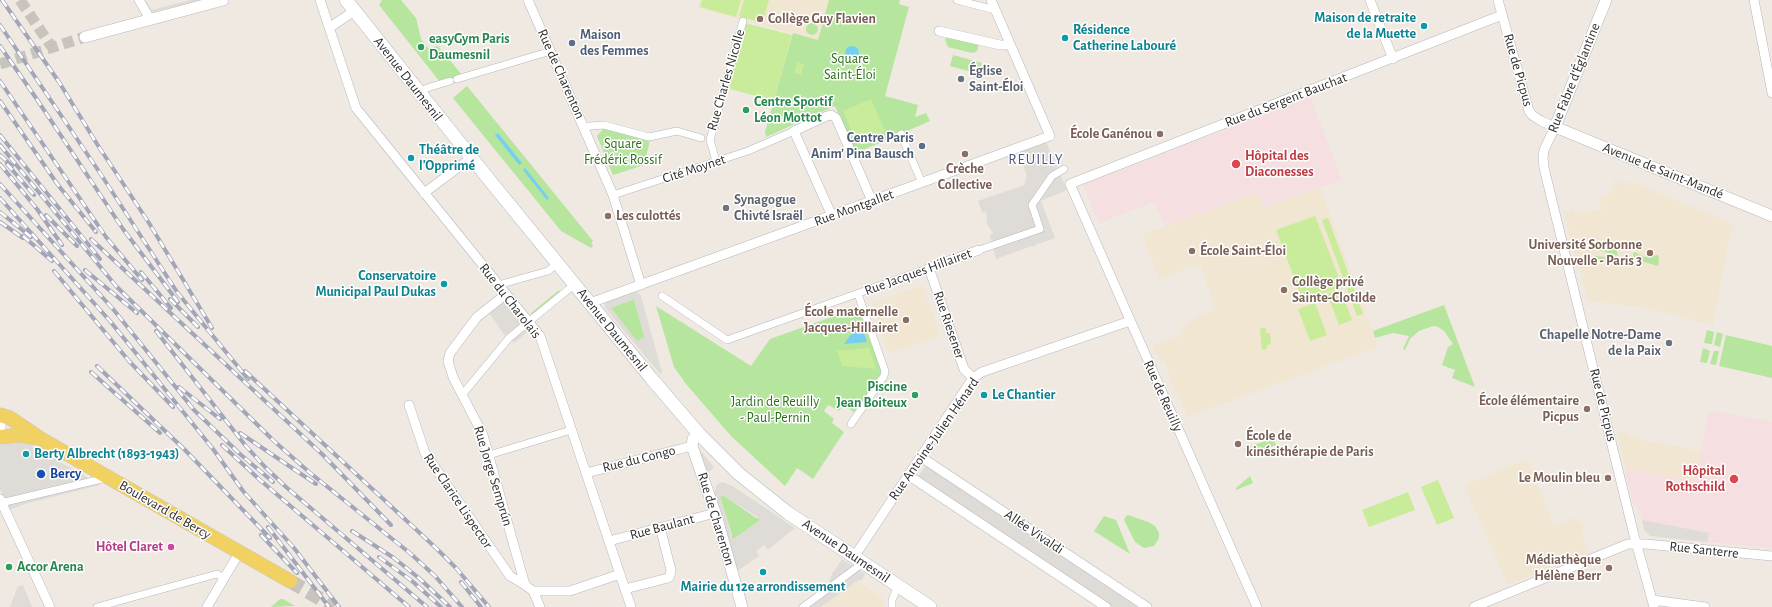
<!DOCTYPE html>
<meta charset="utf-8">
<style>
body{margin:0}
canvas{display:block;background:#efe9e1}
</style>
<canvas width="1772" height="607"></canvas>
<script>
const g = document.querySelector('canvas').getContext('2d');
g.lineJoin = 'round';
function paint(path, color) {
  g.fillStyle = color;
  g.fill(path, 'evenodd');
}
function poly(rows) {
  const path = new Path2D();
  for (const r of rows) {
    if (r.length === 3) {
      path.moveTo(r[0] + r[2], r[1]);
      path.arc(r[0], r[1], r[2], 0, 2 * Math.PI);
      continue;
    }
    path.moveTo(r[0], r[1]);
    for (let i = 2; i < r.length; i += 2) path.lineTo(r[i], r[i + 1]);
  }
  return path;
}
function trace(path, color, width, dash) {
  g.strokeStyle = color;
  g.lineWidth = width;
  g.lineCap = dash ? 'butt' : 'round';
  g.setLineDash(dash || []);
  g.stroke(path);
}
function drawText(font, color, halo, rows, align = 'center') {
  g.font = font + ' "Alegreya Sans",sans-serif';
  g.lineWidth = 3;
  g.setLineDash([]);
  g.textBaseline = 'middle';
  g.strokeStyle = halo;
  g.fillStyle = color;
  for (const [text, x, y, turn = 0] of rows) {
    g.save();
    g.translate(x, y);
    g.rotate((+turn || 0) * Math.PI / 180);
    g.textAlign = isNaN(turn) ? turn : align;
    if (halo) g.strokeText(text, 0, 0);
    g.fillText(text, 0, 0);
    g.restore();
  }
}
paint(poly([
 [700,0,829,0,818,40,698,8],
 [1615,180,1626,186,1629,181,1734,224,1729,239,1713,325,1649,308,1588,301,1576,254,1573,251,1564,211,1574,209,1575,214,1601,209,1599,197,1609,195],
 [1320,187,1378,347,1187,417,1178,392,1175,393,1164,361,1161,362,1153,346,1182,335,1180,328,1201,315,1216,309,1200,264,1159,279,1142,235,1258,192,1265,207],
 [922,285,940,336,888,353,872,303],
 [1628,432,1628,435,1638,437,1638,439,1701,451,1695,481,1625,468,1617,434],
 [1528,459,1554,526,1577,517,1579,521,1581,521,1585,529,1581,531,1589,552,1508,585,1464,485],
 [857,581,882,597,884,607,821,607]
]), '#f0e6d1');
paint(poly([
 [1310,97,1342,180,1265,207,1258,192,1165,226,1154,202,1099,223,1083,185],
 [1709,410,1772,422,1772,548,1707,542,1709,533,1642,520,1637,505,1633,504,1625,468,1695,481]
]), '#f5dfe0');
paint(poly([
 [382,0,401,0,416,18,421,39,428,48,438,46,462,75,440,82,379,5],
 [829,0,900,0,899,4,909,7,885,96,918,105,915,117,926,113,930,121,856,153,835,106,766,137,765,132,793,33,818,40],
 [812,29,6],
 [947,36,978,44,978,49,976,52,972,53,948,47,945,40],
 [953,55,982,63,979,74,950,66],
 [467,86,593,241,591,243,593,246,591,248,561,231,453,98],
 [604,128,650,140,644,165,613,175,597,136],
 [1603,246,1604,249,1616,249,1618,256,1599,250,1598,247],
 [1635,252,1644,257,1658,255,1659,259,1658,266,1634,259,1633,253],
 [1595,256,1605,257,1606,261,1591,265,1590,258],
 [559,290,560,292,532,315,531,313],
 [634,299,645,338,637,341,610,308],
 [1444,305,1475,387,1452,378,1455,370,1442,365,1448,347,1453,344,1444,331,1438,327,1433,326,1419,331,1410,339,1405,350,1403,349,1409,336,1393,333,1375,338,1373,331],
 [656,306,751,366,770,339,857,308,856,312,860,313,882,372,854,412,843,405,839,411,828,405,824,411,834,419,832,423,844,432,813,479,797,468,785,486,731,436,686,384,674,367],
 [1707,330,1714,332,1712,344,1710,344,1704,343],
 [1717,332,1723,334,1720,347,1714,345],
 [1726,335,1772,346,1772,378,1719,366],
 [1703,348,1710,351,1707,363,1700,362],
 [1714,351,1719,351,1716,365,1710,364],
 [1273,438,1276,445,1247,456,1244,449],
 [1250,476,1253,483,1236,490,1236,488],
 [723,495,756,518,759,518,759,521,734,539,732,538,732,535,720,497],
 [1128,515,1148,522,1155,526,1159,533,1159,538,1154,546,1144,548,1135,542,1124,520,1126,516],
 [1104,516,1116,520,1130,554,1094,531],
 [280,599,283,599,295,606,271,607]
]), '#b6e59e');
paint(poly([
 [702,0,741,0,736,17,700,7],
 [744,0,769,0,762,23,739,16],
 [745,23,792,35,774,101,727,88],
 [797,62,804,64,801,75,794,73],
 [871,99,885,131,857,143,843,111],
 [1315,216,1342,286,1303,301,1276,230],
 [1328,218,1363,314,1357,316,1322,220],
 [1340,288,1352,320,1339,325,1327,293],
 [1315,303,1327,335,1310,341,1298,309],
 [1260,328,1266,328,1266,333,1270,333,1271,344,1267,345,1267,349,1262,350],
 [869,348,876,369,842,366,837,351],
 [1438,480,1454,518,1437,525,1421,487],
 [1408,492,1415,510,1369,527,1362,510]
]), '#c9ec9a');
paint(poly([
 [143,0,145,0,152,10,190,0,202,0,153,12],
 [1044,142,1047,144,1067,190,1041,201,1055,238,1041,243,1040,245,1040,243,1035,245,1035,246,1033,247,1032,246,996,259,990,235,993,233,987,224,986,212,982,213,978,201,1024,185,1027,176,1018,151],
 [636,291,640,294,645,310,662,372,661,375,605,308,605,302,610,299],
 [634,299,645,337,637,341,611,308],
 [504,300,512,306,510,308,521,321,523,320,531,329,514,343,503,333,488,311],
 [12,440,24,441,100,485,25,504,9,510,0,489,0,444],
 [697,447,714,467,705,477],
 [927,464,1143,607,1111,607,917,478],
 [723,482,734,487,795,528,768,550,764,545,756,551,759,556,736,572,714,493,717,484],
 [723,495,759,518,759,521,734,539,732,538,720,497],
 [1642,520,1709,533,1707,542,1650,536,1644,530],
 [842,559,865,574,862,580,857,581,821,607,799,607,828,585,832,574],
 [23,585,32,607,10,607,18,586]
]), '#dfdcd8');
paint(poly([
 [852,53,7],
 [498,133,522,163,519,165,495,135],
 [525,168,549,198,547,200,523,170],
 [860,322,867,342,844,344]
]), '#75cff0');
trace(poly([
 [20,0,51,46],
 [0,64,85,37]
]), '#c8c4bd', 11, [11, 5.5]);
trace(poly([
 [290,581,334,607]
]), '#c8c4bd', 14, [14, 7]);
const pedestrian = poly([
 [957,0,995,10],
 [457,79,551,51],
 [419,93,427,88,450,81],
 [584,129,590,126,604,125,649,137,677,131,701,138],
 [901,134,922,183],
 [716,161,710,140,743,21],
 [613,195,748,151,794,131],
 [979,250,1040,229,1032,205,1052,176,1064,169],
 [499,286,505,283,548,271,558,263],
 [662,296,727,340,929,268],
 [462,395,509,338,575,284],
 [851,424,884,376,885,371,858,294],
 [489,455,571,430],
 [5,502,106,478],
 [97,607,217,574,224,578],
 [803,607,863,563],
 [892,607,892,600,898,586]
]);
const minor = poly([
 [139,0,150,19],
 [320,0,356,108,540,336,631,607],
 [528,0,613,195,641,285],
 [1370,0,1393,59],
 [1498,0,1529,111,1532,115,1541,121,1555,127,1544,150,1543,157,1544,168,1634,535,1654,607],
 [1754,0,1772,93],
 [329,28,354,11],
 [939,31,1000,45,1010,45],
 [424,193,471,158],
 [832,216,794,131,827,116,831,115,836,118,872,201],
 [505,295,477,317,450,353,448,361,453,377,483,435,525,585,533,591,570,591,620,574],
 [590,303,1050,136,991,0],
 [973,378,964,369,929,268,979,250],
 [409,405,425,453,510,576,525,585],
 [921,457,1147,607],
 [586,473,692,446],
 [908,475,1106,607],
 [0,499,50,607],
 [609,541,715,513],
 [854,557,973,378,982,372,1130,321],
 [625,589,668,578,670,576,671,570,660,527],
 [533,591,540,607],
 [1652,600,1705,607],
 [207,607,239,553],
 [1257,607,1070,184,1502,15],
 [1474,607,1628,544,1646,544,1772,556]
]);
const tertiary = poly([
 [1606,0,1555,127,1772,216],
 [85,37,223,0],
 [0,422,0,429],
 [699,434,693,439,692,446,716,515,742,607]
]);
const secondary = poly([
 [346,0,491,182,651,378,699,434,739,474,788,513,930,607]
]);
const primary = poly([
 [0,415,10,418,41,439,290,581],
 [0,437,19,435,37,438]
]);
trace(pedestrian, '#b4b7c1', 8);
trace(minor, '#b4b7c1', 10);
trace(tertiary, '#b4b7c1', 12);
trace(secondary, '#b4b7c1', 14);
trace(primary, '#c9c9c9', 15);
trace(pedestrian, '#fff', 7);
trace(minor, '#fff', 9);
trace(tertiary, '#fff', 11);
trace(secondary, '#fff', 13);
trace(primary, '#f2d163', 14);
const rail = poly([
 [2,0,59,82,97,144,149,223,212,328],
 [0,25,100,173,177,292,248,379],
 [0,46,36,98,123,229,178,302],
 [0,81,106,237,142,280],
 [0,101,58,185,96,232],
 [0,135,100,259],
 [0,145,116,286,274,441,309,472,411,554,435,576,462,607],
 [0,155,12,166],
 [0,164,37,209,62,245],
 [7,164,34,195],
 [0,184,113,309,194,410,240,454,273,482],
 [0,198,110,321,213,449,243,491,294,548,339,607],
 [0,212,31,237],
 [46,215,77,246],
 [0,222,23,238],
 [23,236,52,261],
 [91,239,322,454,391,525],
 [85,270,137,313],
 [54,271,129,361,173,407],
 [141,272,171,308],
 [170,299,198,327],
 [156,331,245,445,265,467,286,487,427,607],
 [97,366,184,449,270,538],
 [245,371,436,548,456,568,489,607],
 [91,372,160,433],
 [179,387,220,419],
 [240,433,316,484],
 [222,445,260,480,409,607],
 [268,527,329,607],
 [352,531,394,558,420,579,450,607],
 [261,535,297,573],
 [379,557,412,581,441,607],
 [461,582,481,607]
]);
trace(rail, '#a3a6b8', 4);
trace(rail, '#fff', 2.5, [8]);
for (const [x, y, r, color] of [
 [760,19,4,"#8d6e63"],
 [1424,26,4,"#0f9aa8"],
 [1065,38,4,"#0f9aa8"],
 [572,43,4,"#5c6f8a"],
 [421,47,4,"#2e9e5b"],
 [961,79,4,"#6b7280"],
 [746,110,4,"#2e9e5b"],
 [1160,134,4,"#8d6e63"],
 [922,146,4,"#5c6f8a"],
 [965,154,4,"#8d6e63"],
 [411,158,4,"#0f9aa8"],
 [1236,164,5,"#e0444e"],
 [726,208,4,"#6b7280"],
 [608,216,4,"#8d6e63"],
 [1192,251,4,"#8d6e63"],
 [1650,253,4,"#8d6e63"],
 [444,284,4,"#0f9aa8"],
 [1284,290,4,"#8d6e63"],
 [906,320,4,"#8d6e63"],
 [1669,343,4,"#6b7280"],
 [915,395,4,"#2e9e5b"],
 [984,395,4,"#0f9aa8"],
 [1587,409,4,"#8d6e63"],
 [1238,444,4,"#8d6e63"],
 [26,454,4,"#0f9aa8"],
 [41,474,5,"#1a4fb4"],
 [1608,478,4,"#8d6e63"],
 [1734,479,5,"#e0444e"],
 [171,547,4,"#d1479c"],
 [9,567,4,"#2e9e5b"],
 [1609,568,4,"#8d6e63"],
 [763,572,4,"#0f9aa8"]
]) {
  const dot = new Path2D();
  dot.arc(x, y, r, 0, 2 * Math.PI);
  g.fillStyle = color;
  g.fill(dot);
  trace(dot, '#fff', 1.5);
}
drawText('bold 14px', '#0d838f', '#fff', [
 ["Maison de retraite",1416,18,"right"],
 ["de la Muette",1416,34,"right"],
 ["Résidence",1073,30],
 ["Catherine Labouré",1073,46],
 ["Théâtre de",419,150],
 ["l'Opprimé",419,166],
 ["Conservatoire",436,276,"right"],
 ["Municipal Paul Dukas",436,292,"right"],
 ["Le Chantier",992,395],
 ["Berty Albrecht (1893-1943)",34,454],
 ["Mairie du 12e arrondissement",763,587,"center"]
], 'left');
drawText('bold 14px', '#785e54', '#fff', [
 ["Collège Guy Flavien",768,19,"left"],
 ["École Ganénou",1152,134],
 ["Crèche",965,169,"center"],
 ["Collective",965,185,"center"],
 ["Les culottés",616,216,"left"],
 ["Université Sorbonne",1642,245],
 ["Nouvelle - Paris 3",1642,261],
 ["École Saint-Éloi",1200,251,"left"],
 ["Collège privé",1292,282,"left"],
 ["Sainte-Clotilde",1292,298,"left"],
 ["École maternelle",898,312],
 ["Jacques-Hillairet",898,328],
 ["École élémentaire",1579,401],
 ["Picpus",1579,417],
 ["École de",1246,436,"left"],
 ["kinésithérapie de Paris",1246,452,"left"],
 ["Le Moulin bleu",1600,478],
 ["Médiathèque",1601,560],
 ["Hélène Berr",1601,576]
], 'right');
drawText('bold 14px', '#4e5e75', '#fff', [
 ["Maison",580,35],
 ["des Femmes",580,51],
 ["Centre Paris",914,138,"right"],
 ["Anim’ Pina Bausch",914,154,"right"]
], 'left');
drawText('bold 14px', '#27864d', '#fff', [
 ["easyGym Paris",429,39],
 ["Daumesnil",429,55],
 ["Centre Sportif",754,102],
 ["Léon Mottot",754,118],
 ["Piscine",907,387,"right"],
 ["Jean Boiteux",907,403,"right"],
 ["Accor Arena",17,567]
], 'left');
drawText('14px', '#2c6e1b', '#fff', [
 ["Square",850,59],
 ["Saint-Éloi",850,75],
 ["Square",623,144],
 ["Frédéric Rossif",623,160],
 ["Jardin de Reuilly",775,402],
 ["- Paul-Pernin",775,418]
]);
drawText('14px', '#2e2e2e', '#fff', [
 ["Rue de Picpus",1518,70,74],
 ["Rue de Charenton",561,74,66],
 ["Rue Fabre d'Églantine",1574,78,-68],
 ["Avenue Daumesnil",408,79,52],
 ["Rue Charles Nicolle",726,80,-74],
 ["Rue du Sergent Bauchat",1286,100,-21],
 ["Cité Moynet",694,169,-18],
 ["Avenue de Saint-Mandé",1663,171,22],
 ["Rue Montgallet",854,208,-20],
 ["Rue Jacques Hillairet",918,272,-20],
 ["Rue du Charolais",510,301,52],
 ["Rue Riesener",949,325,71],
 ["Avenue Daumesnil",612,330,51],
 ["Rue de Reuilly",1163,396,66],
 ["Rue de Picpus",1603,405,76],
 ["Rue Antoine-Julien Hénard",934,439,-55],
 ["Rue du Congo",639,459,-14],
 ["Rue Jorge Semprún",493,476,73],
 ["Rue Clarice Lispector",458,501,56],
 ["Boulevard de Bercy",165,510,30],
 ["Rue de Charenton",716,519,73],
 ["Rue Baulant",662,527,-15],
 ["Allée Vivaldi",1034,532,34],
 ["Rue Santerre",1704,550,6],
 ["Avenue Daumesnil",846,551,34]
]);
drawText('bold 14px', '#5b616d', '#fff', [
 ["Église",969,71],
 ["Saint-Éloi",969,87],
 ["Synagogue",734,200],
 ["Chivté Israël",734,216],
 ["Chapelle Notre-Dame",1661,335,"right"],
 ["de la Paix",1661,351,"right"]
], 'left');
drawText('bold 14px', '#be3a42', '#fff', [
 ["Hôpital des",1245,156],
 ["Diaconesses",1245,172],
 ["Hôpital",1725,471,"right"],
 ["Rothschild",1725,487,"right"]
], 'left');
drawText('bold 14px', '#164399', '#fff', [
 ["Bercy",50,474]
], 'left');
drawText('bold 14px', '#b23c85', '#fff', [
 ["Hôtel Claret",163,547]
], 'right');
g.letterSpacing = '1px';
drawText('15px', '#4d5680', '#fff', [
 ["REUILLY",1036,159]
]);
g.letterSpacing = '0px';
</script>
